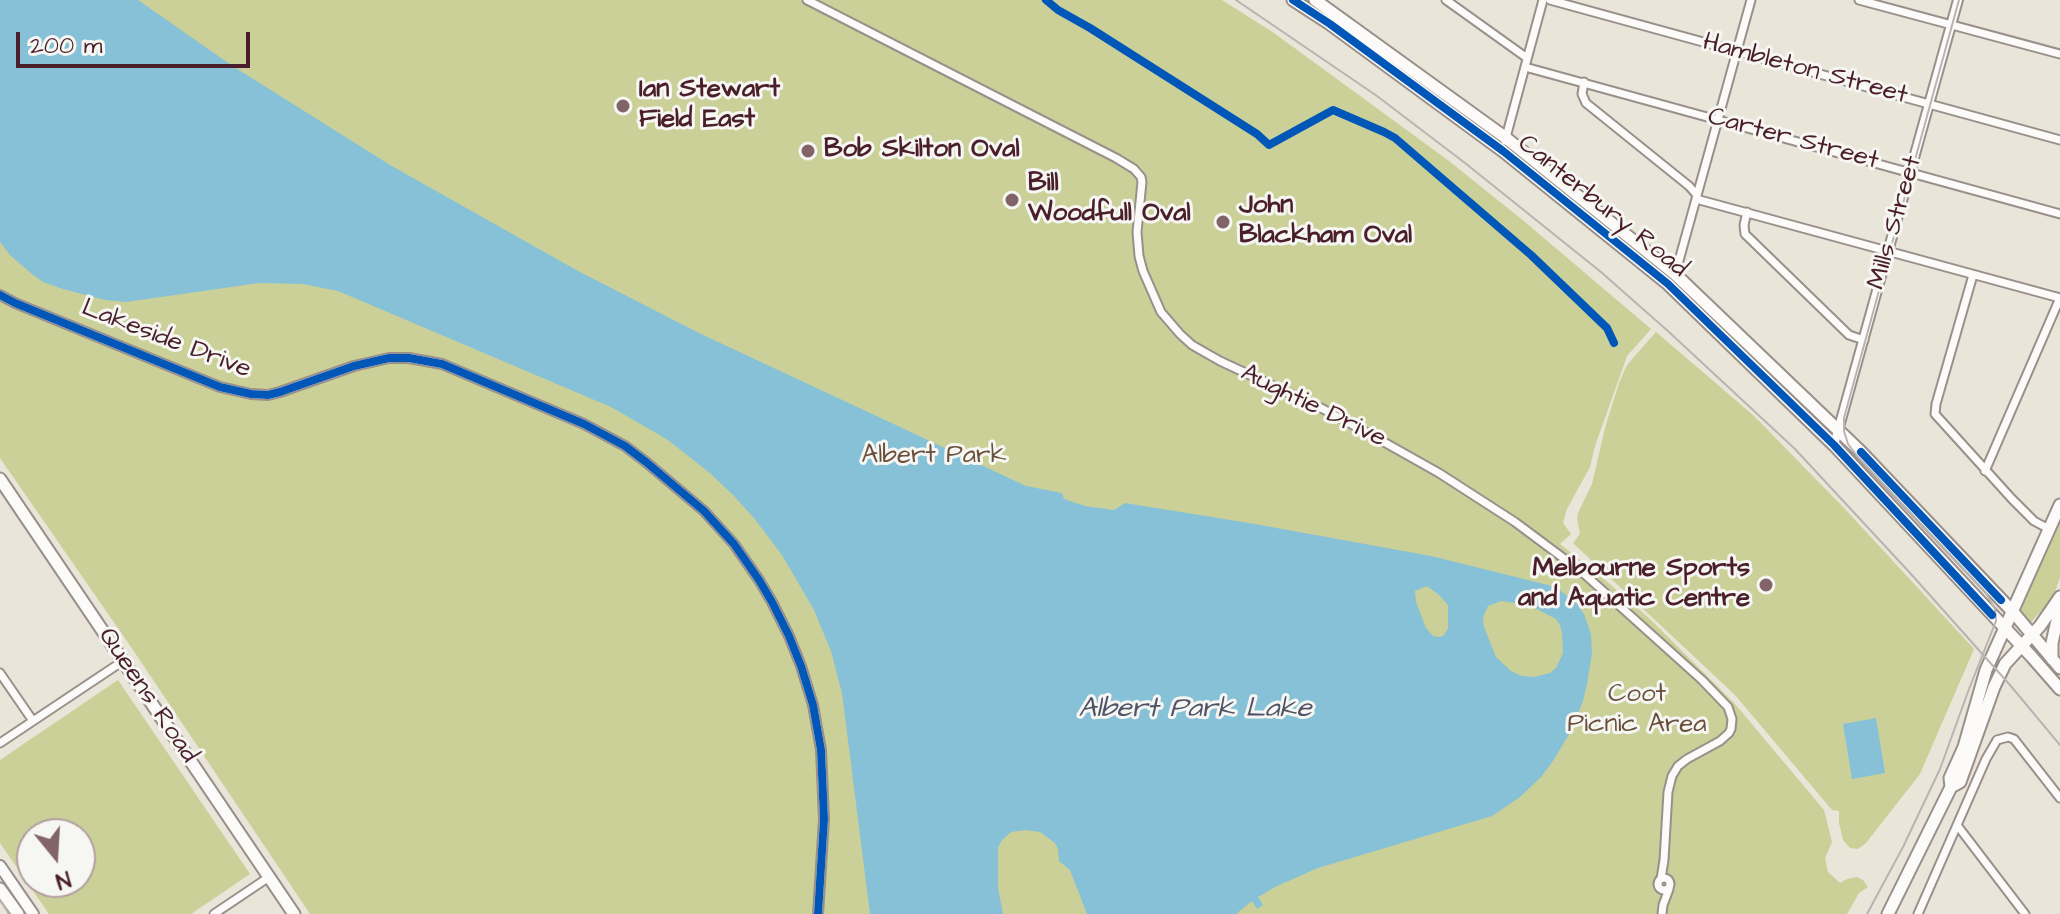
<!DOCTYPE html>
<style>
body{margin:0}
#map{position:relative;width:2060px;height:914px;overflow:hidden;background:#e9e5d8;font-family:"Architects Daughter",sans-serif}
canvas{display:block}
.north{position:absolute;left:16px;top:818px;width:80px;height:80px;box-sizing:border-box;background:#f6f6f2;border:2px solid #b1a0a2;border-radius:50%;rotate:162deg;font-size:22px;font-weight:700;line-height:32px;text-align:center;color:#4a1f2b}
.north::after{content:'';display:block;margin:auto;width:28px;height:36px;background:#826468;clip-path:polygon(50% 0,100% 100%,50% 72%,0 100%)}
.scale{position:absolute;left:16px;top:32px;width:234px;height:36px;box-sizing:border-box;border:4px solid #4a1f2b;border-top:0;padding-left:10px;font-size:24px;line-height:28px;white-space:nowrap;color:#4a1f2b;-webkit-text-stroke:6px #f6f6f2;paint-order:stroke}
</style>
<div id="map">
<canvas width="2060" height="914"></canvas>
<div class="north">N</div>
<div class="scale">200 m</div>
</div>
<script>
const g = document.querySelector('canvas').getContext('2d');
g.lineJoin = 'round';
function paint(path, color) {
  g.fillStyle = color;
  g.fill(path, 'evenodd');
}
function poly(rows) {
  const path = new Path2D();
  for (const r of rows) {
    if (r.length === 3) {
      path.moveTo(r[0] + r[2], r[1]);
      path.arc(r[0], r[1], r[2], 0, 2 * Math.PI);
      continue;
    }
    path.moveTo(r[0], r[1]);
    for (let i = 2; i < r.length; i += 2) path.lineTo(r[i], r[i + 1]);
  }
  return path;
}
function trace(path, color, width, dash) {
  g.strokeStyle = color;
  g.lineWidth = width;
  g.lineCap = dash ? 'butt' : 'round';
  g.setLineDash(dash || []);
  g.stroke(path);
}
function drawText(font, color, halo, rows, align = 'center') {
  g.font = font + ' "Architects Daughter",sans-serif';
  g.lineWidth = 6;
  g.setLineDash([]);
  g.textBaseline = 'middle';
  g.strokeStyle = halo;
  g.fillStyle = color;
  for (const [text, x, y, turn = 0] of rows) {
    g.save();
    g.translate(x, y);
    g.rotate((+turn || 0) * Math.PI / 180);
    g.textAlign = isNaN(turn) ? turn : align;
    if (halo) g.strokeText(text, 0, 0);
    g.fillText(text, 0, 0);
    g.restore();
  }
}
paint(poly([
 [0,0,1222,0,1274,33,1449,161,1525,222,1651,329,1627,356,1595,446,1590,467,1567,509,1563,523,1571,534,1560,544,1604,579,1650,619,1735,704,1824,810,1832,842,1825,858,1828,872,1840,883,1847,879,1857,877,1863,880,1868,887,1859,893,1847,914,310,914,131,647,0,458],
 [1656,332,1753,415,1845,509,1974,649,1920,774,1866,843,1858,849,1850,848,1843,840,1839,823,1839,811,1832,810,1735,695,1573,543,1580,534,1577,518,1578,513,1592,484,1605,428,1619,383,1626,367,1633,358],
 [2060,518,2060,577,2053,598,2030,623,2020,610],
 [118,680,250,874,191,914,49,914,0,843,0,760],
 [32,834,80,834,80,882,32,882]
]), '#cad097');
paint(poly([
 [0,0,138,0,231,65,390,165,578,271,699,333,1026,486,1062,493,1064,499,1085,506,1114,510,1125,503,1249,523,1431,556,1556,587,1576,603,1584,614,1591,634,1592,653,1587,684,1583,701,1571,731,1553,761,1541,777,1520,797,1492,816,1318,868,1277,886,1258,897,1263,905,1257,909,1252,901,1236,914,1087,914,1070,870,1059,861,1058,849,1055,843,1040,832,1026,830,1011,832,1002,840,998,847,998,888,1003,914,870,914,842,693,831,651,814,610,782,555,754,518,734,496,711,474,668,440,611,407,338,291,303,284,259,283,126,302,105,300,63,289,43,282,32,274,10,255,0,242],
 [1427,586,1439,595,1448,605,1448,629,1443,636,1439,637,1433,636,1426,628,1416,602,1415,591],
 [1501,601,1529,605,1556,619,1560,625,1562,633,1563,653,1556,668,1550,673,1534,677,1522,676,1511,671,1496,657,1484,627,1483,617,1488,606],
 [1876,718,1885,773,1852,779,1843,724]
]), '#86c1d8');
const minor = poly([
 [807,0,1116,158,1134,169,1141,177,1142,182,1137,232,1139,256,1143,271,1161,312,1180,334,1192,345,1220,361,1323,409,1375,437,1439,473,1515,522,1582,572,1702,680,1728,707,1732,719,1731,729,1729,733,1720,741,1687,759,1678,766,1672,776,1668,792,1664,860,1661,879],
 [1446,0,1527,58],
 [1550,0,2060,140],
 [1859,0,2060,54],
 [1525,67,2060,214],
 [1584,82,1582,94,1586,103,1689,186,1697,195],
 [1505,141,1543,0],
 [1696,199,2060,298],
 [1747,212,1744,225,1745,234,1849,335,1864,340],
 [1675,275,1751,0],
 [1973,275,1936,404,1935,414,2012,499,2034,521,2049,529],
 [1985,471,2060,298],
 [0,673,33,721],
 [0,743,123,661],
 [1957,825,2025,914],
 [1664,884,6],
 [214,914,269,877],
 [1662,914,1663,905,1669,889],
 [1918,914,1986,759,1997,740,2008,737,2014,739,2060,798]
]);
const tertiary = poly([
 [0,295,15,303,220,387,251,394,268,395,280,392,354,366,389,358,409,358,442,364,584,424,625,446,646,462,704,511,734,544,759,580,772,602,789,636,801,666,813,705,821,750,824,819,818,914],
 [1834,445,1958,0]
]);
const secondary = poly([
 [0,866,33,914]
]);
const primary = poly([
 [1293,0,1330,24,1503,151,1668,284,1834,445,2032,657,2060,689],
 [1315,0,1506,138,1676,275,1861,452,2013,612,2060,668],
 [2052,659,2052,643,2060,607],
 [1951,787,1960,782,1994,687,2005,664,2040,626,2060,597],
 [0,889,18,914],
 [1888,914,1951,787,1950,778,1964,747,1986,670,2060,505]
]);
const trunk = poly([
 [0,479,294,914]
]);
trace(minor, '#998f8b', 11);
trace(tertiary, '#998f8b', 12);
trace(secondary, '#998f8b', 14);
trace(primary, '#998f8b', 15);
trace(trunk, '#998f8b', 15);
trace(minor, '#fcfbf9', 7);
trace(tertiary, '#fcfbf9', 8);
trace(secondary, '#fcfbf9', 10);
trace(primary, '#fcfbf9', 11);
trace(trunk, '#fcfbf9', 11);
trace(poly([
 [1236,0,1377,96,1465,163,1601,272,1669,332,1795,449,1911,574,2010,685,2060,745],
 [0,900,9,914],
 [1867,914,1903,847,1940,769,1969,689,1996,621,1995,609,1986,593,1857,456,1848,444,1844,431,1844,418,1959,0]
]), '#b9b4b3', 2);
trace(poly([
 [1046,0,1058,10,1090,28,1257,134,1269,145,1333,110,1384,132,1395,138,1531,255,1607,328,1614,343],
 [1293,0,1330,24,1503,151,1668,284,1834,445,1992,615],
 [0,295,15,303,220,387,251,394,268,395,280,392,354,366,389,358,409,358,442,364,584,424,625,446,646,462,704,511,734,544,759,580,772,602,789,636,801,666,813,705,821,750,824,819,818,914],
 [1861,452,2001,600]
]), '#0057b8', 8);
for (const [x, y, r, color] of [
 [623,106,8,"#826468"],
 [808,151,8,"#826468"],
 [1012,200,8,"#826468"],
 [1223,222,8,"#826468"],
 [1766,585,8,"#826468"]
]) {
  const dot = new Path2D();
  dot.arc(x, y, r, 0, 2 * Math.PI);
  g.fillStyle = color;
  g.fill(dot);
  trace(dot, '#f6f6f2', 3);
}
drawText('26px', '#4a1f2b', '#f6f6f2', [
 ["Hambleton Street",1805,70,15],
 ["Carter Street",1793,140,15],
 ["Canterbury Road",1602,207,39],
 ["Mills Street",1896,223,-74],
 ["Lakeside Drive",166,340,21],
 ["Aughtie Drive",1313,407,26],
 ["Queens Road",147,696,56]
]);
drawText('bold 26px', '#4a1f2b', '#f6f6f2', [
 ["Ian Stewart",639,91],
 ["Field East",639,121],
 ["Bob Skilton Oval",824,151],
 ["Bill",1028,185],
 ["Woodfull Oval",1028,215],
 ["John",1239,207],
 ["Blackham Oval",1239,237],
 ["Melbourne Sports",1750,570,"right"],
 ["and Aquatic Centre",1750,600,"right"]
], 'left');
drawText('26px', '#694f3b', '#f6f6f2', [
 ["Albert Park",934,457],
 ["Coot",1637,696],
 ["Picnic Area",1637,726]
]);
drawText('italic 28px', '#505268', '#f6f6f2', [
 ["Albert Park Lake",1195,710]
]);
</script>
